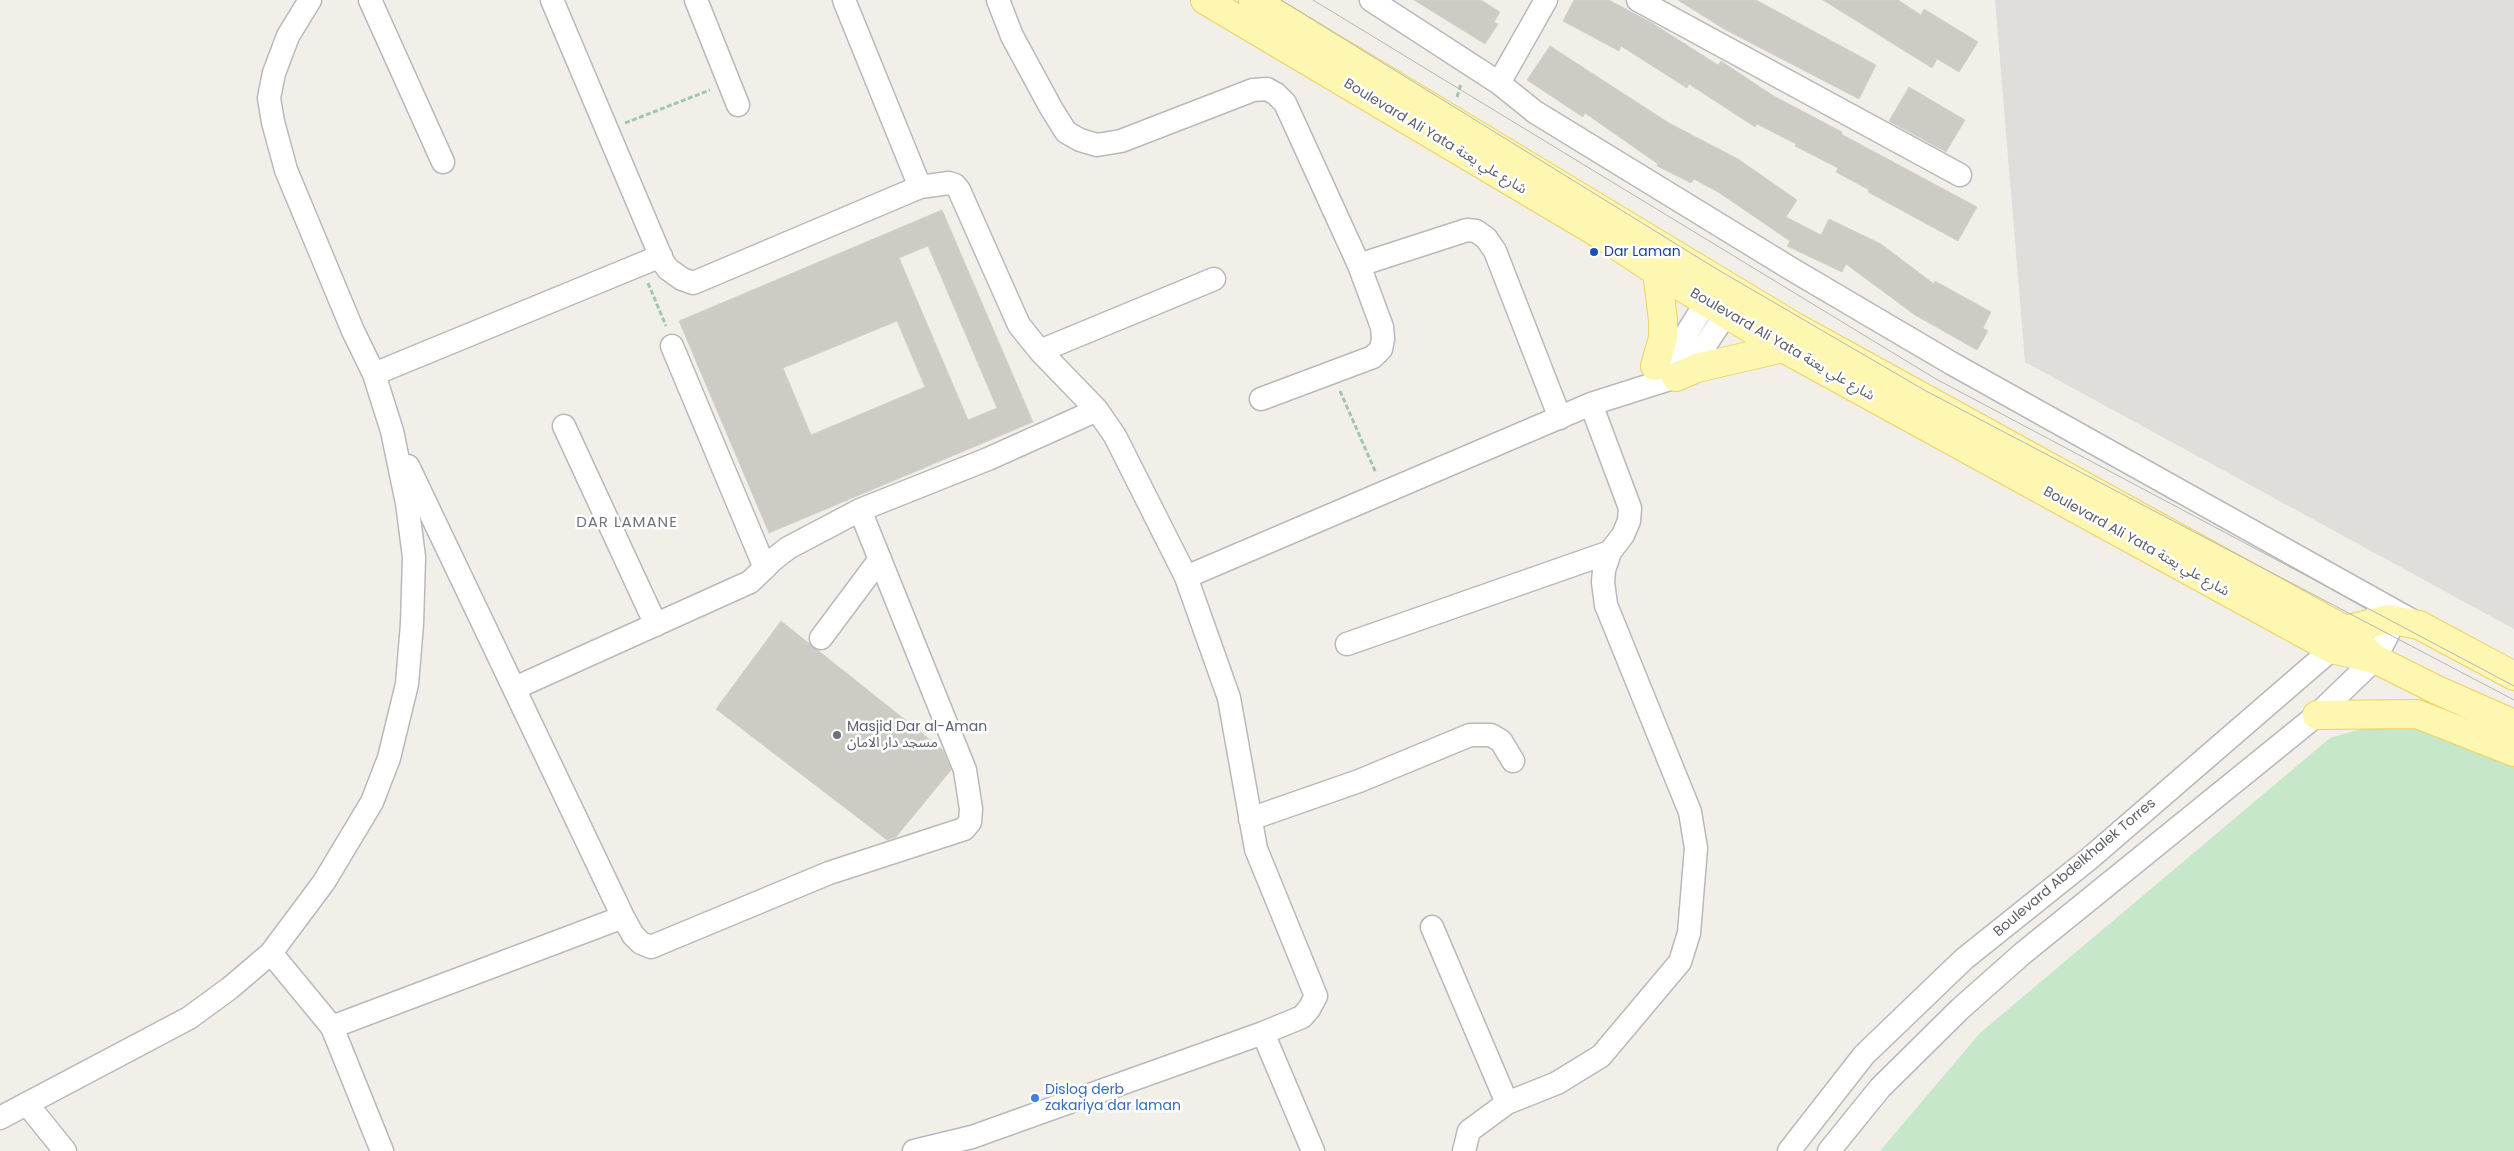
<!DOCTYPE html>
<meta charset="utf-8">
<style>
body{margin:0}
canvas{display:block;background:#f1efe8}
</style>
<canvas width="2514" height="1151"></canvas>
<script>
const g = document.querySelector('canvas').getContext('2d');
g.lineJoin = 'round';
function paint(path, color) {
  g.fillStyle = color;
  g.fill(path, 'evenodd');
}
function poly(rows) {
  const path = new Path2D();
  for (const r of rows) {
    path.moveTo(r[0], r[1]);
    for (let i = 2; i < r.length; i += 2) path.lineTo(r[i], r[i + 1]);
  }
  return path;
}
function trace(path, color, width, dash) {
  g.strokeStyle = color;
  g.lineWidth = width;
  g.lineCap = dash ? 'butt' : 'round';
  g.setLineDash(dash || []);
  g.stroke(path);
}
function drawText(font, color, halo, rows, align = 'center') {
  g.font = font + ' Poppins,"Noto Sans Arabic",sans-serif';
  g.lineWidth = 5;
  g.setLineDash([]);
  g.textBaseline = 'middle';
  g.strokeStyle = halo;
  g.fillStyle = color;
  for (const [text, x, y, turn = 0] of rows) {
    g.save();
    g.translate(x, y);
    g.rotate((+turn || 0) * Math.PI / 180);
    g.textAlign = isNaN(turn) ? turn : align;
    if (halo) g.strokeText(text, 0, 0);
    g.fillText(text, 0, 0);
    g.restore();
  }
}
paint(poly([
 [1995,0,2514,0,2514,629,2025,362]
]), '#e0deda');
paint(poly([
 [2403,717,2514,759,2514,1151,1880,1151,1980,1033,2330,738]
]), '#c6e7c9');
const building = poly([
 [1414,0,1481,0,1500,12,1494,22,1498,24,1485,44,1414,0],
 [1574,0,1609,0,1652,23,1718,65,1721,61,1772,95,1842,132,1841,134,1977,207,1958,241,1868,192,1869,190,1836,172,1838,168,1795,146,1796,144,1757,124,1755,127,1689,84,1687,88,1621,46,1619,51,1563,21,1574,0],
 [1678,0,1756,0,1876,65,1859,99,1724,29,1678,0],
 [1823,0,1898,0,1921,15,1924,9,1978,42,1959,72,1937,59,1932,68,1823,0],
 [1550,46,1669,123,1738,159,1797,200,1786,217,1821,235,1829,219,1881,244,1934,284,1935,281,1991,312,1983,328,1988,331,1977,350,1915,315,1846,264,1842,272,1787,246,1790,241,1718,192,1694,179,1691,183,1657,166,1658,164,1585,113,1583,117,1527,80,1550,46],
 [1909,87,1965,120,1946,152,1889,121,1909,87],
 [942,210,1033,422,769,533,679,321,942,210],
 [928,246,997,408,968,420,899,258,928,246],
 [897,321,925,387,811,435,783,368,897,321],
 [781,621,943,750,951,770,896,837,887,840,716,709,781,621]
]);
paint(building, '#cccbc4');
trace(building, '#d5d2c6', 1);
const minor = poly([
 [370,0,443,162],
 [552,0,663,262,668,269,682,279,693,283,698,281,920,187,949,183,955,185,959,190,1019,325,1040,351,1097,410,1115,436,1186,577,1229,698,1256,849,1316,996,1309,1009,1302,1017,1263,1033,972,1137,914,1151],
 [696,0,738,105],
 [844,0,920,187],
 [998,0,1012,36,1051,108,1066,132,1080,140,1097,145,1121,141,1253,90,1267,89,1276,94,1285,103,1359,265,1382,327,1383,339,1381,349,1373,357,1261,399],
 [1371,0,1499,83,1535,112,1793,270,1951,363,2411,620],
 [1638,0,1960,175],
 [1499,83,1546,0],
 [1359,265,1467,230,1476,231,1486,238,1495,251,1560,418],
 [672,346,765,568],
 [1040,351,1214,279],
 [1654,368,1685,336,1715,288],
 [374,374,661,256],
 [564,426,656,625],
 [408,466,623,917,633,935,641,943,651,947,829,873,964,829,970,822,971,809,965,770,860,510],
 [1186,577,1591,404,1676,377,1706,344,1735,300],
 [821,638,880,559],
 [1347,644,1610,552],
 [515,688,750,582,774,559,788,548,860,510,988,459,1097,410],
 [1250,819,1359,781,1470,735,1491,735,1501,741,1513,761],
 [1432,927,1507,1103],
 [271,953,332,1027,382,1151],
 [332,1027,623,917],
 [1263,1033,1313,1151],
 [27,1104,65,1151],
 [0,1118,189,1018,230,988,271,953,324,882,372,802,389,758,407,684,412,624,414,557,407,503,392,431,374,374,353,331,286,170,273,122,269,98,274,73,288,36,310,0],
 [1464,1151,1469,1131,1507,1103,1557,1083,1601,1056,1680,962,1689,933,1696,848,1690,812,1606,605,1603,582,1604,570,1610,552,1623,535,1629,521,1630,508,1591,404],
 [1789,1151,1864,1055,1964,959,2089,859,2332,649],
 [1829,1151,1880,1088,1960,1009,2022,954,2317,715,2375,659,2388,634,2388,619,2378,608]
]);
const major = poly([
 [1205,0,1603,236,1657,272,1783,348,2332,649,2375,659,2437,690,2514,724],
 [1253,0,1795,327,2345,630,2375,659],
 [1655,366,1663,338,1663,320,1657,272],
 [1676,377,1697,368,1783,348],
 [2337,643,2345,630,2388,619,2419,625,2514,676],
 [2317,715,2417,714,2514,752]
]);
trace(minor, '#b8b9be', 25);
trace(major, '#edd264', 30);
trace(poly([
 [1457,97,1461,84],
 [625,123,710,90],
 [648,283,666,326],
 [1340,391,1376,473]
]), '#9fc7af', 3, [5, 2.5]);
trace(minor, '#fff', 22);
trace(major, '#fdf7b1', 28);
trace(poly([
 [1281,0,1715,268,1926,391,2514,700],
 [1313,0,1936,379,2514,686]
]), '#b6b6b8', 1);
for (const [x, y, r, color] of [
 [1594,252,5,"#1a4fb4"],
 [837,735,5,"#6b7280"],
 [1035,1098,5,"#3f7fe0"]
]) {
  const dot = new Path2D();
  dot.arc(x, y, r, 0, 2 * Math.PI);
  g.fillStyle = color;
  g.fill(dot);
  trace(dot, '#fff', 2);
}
drawText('14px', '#5f6268', '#fff', [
 ["Boulevard Ali Yata شارع علي يعتة",1435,137,31],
 ["Boulevard Ali Yata شارع علي يعتة",1782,345,30],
 ["Boulevard Ali Yata شارع علي يعتة",2136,542,29],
 ["Boulevard Abdelkhalek Torres",2075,868,-40]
]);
drawText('14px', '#164399', '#fff', [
 ["Dar Laman",1604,252]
], 'left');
drawText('14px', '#5b616d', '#fff', [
 ["Masjid Dar al-Aman",847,727],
 ["مسجد دار الامان",847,743]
], 'left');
drawText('14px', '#366cbe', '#fff', [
 ["Dislog derb",1045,1090],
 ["zakariya dar laman",1045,1106]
], 'left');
g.letterSpacing = '1px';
drawText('15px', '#70747a', '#fff', [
 ["DAR LAMANE",627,523]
]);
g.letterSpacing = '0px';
</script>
